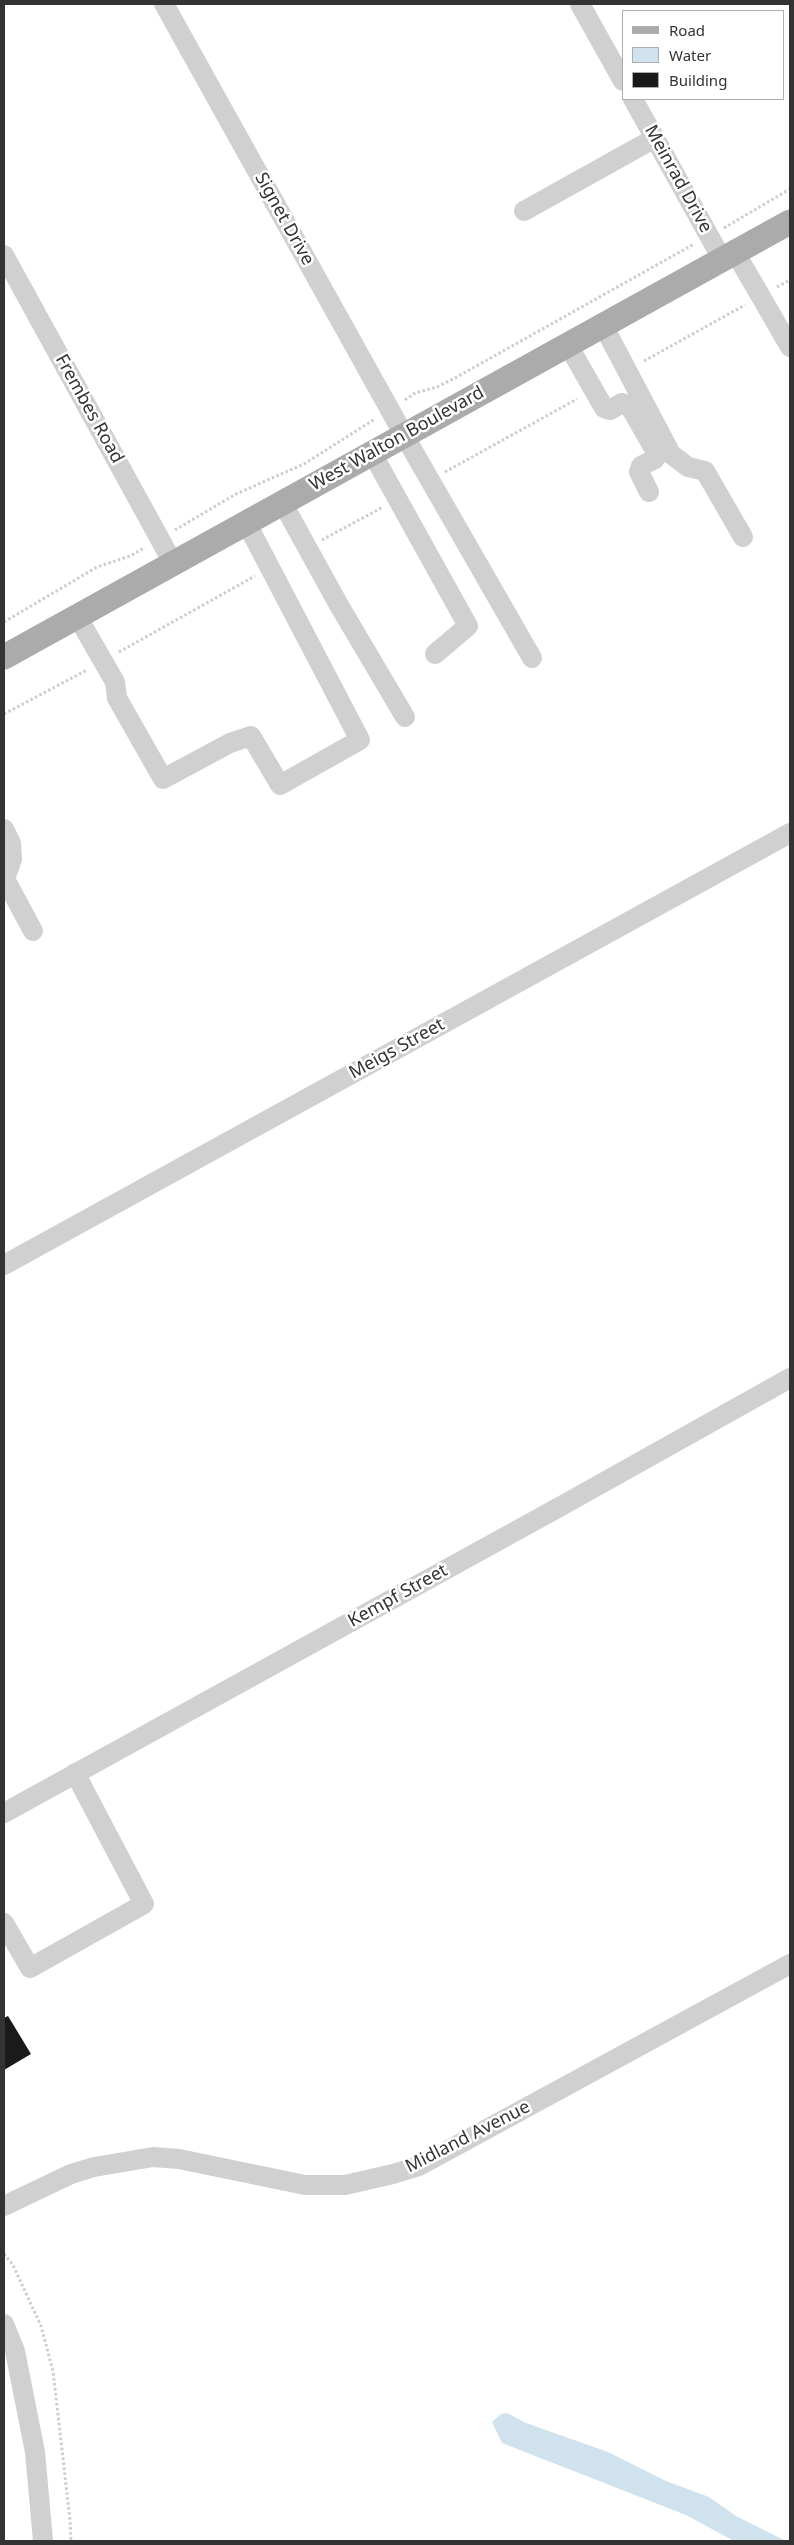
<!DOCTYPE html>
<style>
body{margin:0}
#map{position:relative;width:794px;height:2545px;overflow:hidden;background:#fff;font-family:"Noto Sans",sans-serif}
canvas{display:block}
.frame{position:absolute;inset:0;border:5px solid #333;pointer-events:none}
.legend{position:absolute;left:622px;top:10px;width:162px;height:90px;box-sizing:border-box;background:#fff;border:1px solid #adadad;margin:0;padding:6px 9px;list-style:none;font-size:15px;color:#333}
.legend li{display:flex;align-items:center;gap:10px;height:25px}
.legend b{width:25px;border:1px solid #adadad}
</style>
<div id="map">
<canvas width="794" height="2545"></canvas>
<div class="frame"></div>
<ul class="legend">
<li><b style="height:6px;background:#ababab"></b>Road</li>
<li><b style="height:14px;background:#cfe2ee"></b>Water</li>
<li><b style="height:14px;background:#1a1a1a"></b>Building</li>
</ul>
</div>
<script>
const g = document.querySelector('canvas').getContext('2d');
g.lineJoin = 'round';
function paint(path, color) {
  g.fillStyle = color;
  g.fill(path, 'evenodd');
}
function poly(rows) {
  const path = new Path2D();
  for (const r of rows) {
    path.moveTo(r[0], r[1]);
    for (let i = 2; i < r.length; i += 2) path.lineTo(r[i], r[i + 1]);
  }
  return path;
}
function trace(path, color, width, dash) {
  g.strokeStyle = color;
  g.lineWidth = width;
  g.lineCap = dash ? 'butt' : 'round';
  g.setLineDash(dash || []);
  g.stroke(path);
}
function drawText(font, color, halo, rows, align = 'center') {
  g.font = font + ' "Noto Sans",sans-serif';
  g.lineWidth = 5;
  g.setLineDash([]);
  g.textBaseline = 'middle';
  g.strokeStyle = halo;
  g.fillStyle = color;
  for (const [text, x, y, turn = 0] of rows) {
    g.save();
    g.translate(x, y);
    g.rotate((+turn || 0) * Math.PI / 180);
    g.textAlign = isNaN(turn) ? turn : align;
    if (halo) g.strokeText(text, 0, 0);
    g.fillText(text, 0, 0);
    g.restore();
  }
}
paint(poly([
 [507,2413,526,2423,608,2452,666,2481,709,2497,736,2516,786,2541,734,2541,686,2515,502,2443,492,2422,501,2414]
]), '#cfe2ee');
paint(poly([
 [8,2016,31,2054,4,2070,4,2018]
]), '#1a1a1a');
trace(poly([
 [724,228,790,189],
 [777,287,790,280],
 [644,361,745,305],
 [405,400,415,393,437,387,455,378,694,244],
 [445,472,577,399],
 [175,530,236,494,304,464,375,419],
 [322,540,383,507],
 [4,622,97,567,130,556,144,548],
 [119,652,255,576],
 [4,714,87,670],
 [4,2254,13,2265,41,2326,53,2371,70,2520,71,2541]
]), '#cdcdcd', 3, [2.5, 2.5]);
trace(poly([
 [164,4,404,435,532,658],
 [580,4,623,81],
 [633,99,722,259],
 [524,211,655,138],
 [735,252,790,347],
 [4,255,173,563],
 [603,325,671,454,688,467,705,471,743,537],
 [568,345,604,408,610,410,622,403,629,405,657,454,655,459,641,466,639,472,649,492],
 [372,453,468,626,435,654],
 [282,502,340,607,405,717],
 [77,616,115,682,117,698,163,779,230,743,251,736,280,785,360,740,246,522],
 [4,829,11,843,12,859,5,879,33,931],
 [4,1265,790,833],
 [4,1813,563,1505,790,1378],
 [4,1923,30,1968,144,1904,75,1773],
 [4,2206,71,2174,94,2167,153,2157,179,2159,305,2185,345,2185,393,2174,419,2166,790,1964],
 [4,2324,15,2351,35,2452,43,2541]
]), '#d0d0d0', 20);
trace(poly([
 [4,657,790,222]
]), '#ababab', 25);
drawText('18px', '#333', '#fff', [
 ["Meinrad Drive",678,179,61],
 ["Signet Drive",284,219,61],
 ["Frembes Road",89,409,61],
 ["West Walton Boulevard",397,439,-29],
 ["Meigs Street",397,1049,-29],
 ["Kempf Street",398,1596,-29],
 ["Midland Avenue",468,2137,-27]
]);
</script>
